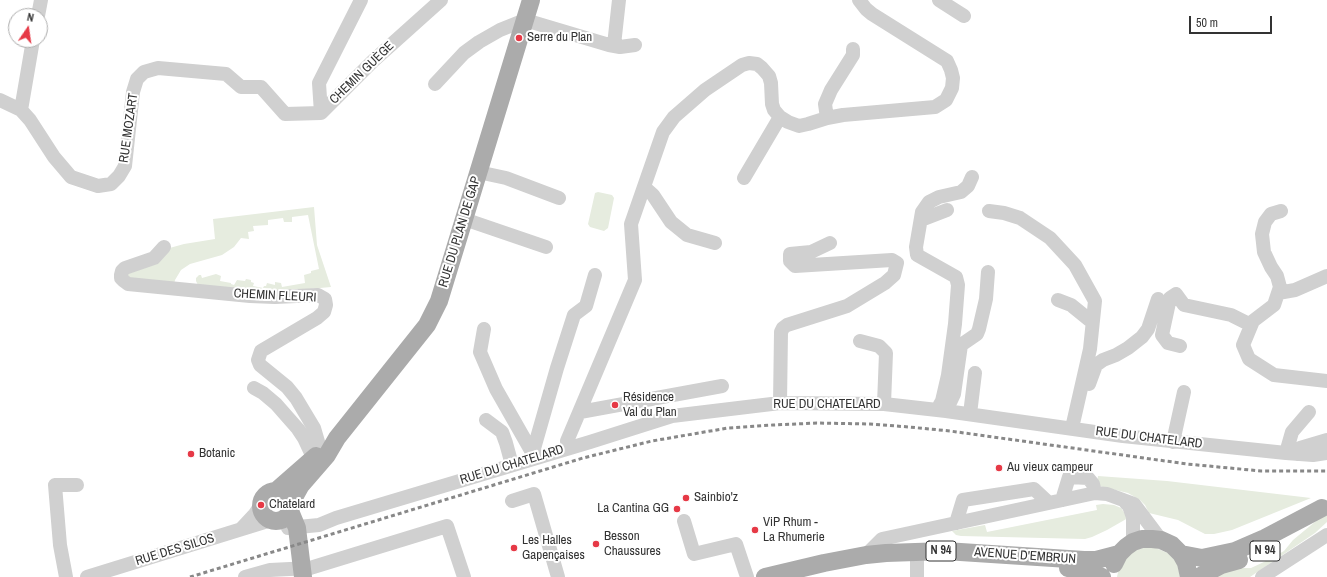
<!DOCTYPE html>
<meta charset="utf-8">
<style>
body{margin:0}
#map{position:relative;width:1327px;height:577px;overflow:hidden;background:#fff;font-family:"Archivo Narrow",sans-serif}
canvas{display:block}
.north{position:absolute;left:8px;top:8px;width:40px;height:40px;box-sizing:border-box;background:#fff;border:1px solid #adadad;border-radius:50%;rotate:13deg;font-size:11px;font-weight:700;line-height:16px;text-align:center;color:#333}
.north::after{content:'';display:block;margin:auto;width:14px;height:18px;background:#e63946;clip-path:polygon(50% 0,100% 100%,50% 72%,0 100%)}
.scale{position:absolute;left:1189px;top:16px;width:83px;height:18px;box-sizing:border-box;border:2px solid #333;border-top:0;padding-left:5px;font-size:12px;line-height:14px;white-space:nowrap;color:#333;-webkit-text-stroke:3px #fff;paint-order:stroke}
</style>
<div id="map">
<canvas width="1327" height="577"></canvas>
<div class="north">N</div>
<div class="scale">50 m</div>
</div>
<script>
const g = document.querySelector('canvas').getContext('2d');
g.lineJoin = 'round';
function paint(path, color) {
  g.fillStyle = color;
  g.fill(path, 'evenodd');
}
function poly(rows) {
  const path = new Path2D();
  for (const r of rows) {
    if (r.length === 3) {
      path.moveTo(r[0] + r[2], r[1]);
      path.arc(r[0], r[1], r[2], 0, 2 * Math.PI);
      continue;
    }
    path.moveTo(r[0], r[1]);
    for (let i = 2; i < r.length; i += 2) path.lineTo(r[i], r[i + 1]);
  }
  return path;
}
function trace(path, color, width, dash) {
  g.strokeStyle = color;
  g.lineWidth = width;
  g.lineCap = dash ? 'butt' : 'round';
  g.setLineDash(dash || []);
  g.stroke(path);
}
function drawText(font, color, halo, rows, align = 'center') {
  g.font = font + ' "Archivo Narrow",sans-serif';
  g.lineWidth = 4;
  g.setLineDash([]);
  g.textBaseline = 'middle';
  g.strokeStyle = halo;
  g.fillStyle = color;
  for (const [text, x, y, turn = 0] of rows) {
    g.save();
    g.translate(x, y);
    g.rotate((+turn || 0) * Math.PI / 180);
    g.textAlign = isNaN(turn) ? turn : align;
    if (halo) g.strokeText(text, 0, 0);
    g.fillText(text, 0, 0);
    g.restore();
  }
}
paint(poly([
 [598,192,612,195,614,198,608,228,604,231,590,227,588,224,595,193],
 [314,207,317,245,331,287,276,292,198,285,196,281,196,278,199,275,201,275,202,278,216,274,221,276,220,281,231,283,231,284,234,285,237,280,245,281,246,279,251,280,251,282,254,283,253,286,263,288,264,286,266,286,267,283,275,285,275,282,281,283,282,287,305,283,304,275,311,273,311,271,319,269,308,215,292,217,292,222,284,222,283,218,268,220,268,225,253,226,254,231,248,232,249,239,241,238,234,247,222,255,190,264,181,270,175,280,174,285,129,281,126,273,166,249,184,244,215,239,213,219],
 [1098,476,1167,481,1311,498,1232,530,1214,534,1205,534,1178,520,1149,513,1145,505,1140,500,1128,493,1099,486,1097,482],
 [1103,504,1114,505,1121,508,1128,518,1107,530,1092,537,1085,539,961,536,956,535,952,531,985,525,987,532,1097,510,1096,505],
 [1327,512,1327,522,1315,533,1250,577,1208,577,1236,568,1251,568,1266,561,1284,551,1293,540],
 [1151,546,1170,554,1177,562,1180,577,1117,577,1119,567,1131,551]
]), '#e6ecdf');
trace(poly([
 [939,0,964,16],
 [38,16,41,0],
 [614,45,619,0],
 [435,84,464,53,479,42,500,30,525,20,609,45,620,47,635,45],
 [0,100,21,110,30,120,54,157,71,177,98,186,111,184,119,176,125,166,133,92,137,79,144,72,158,68,226,74,241,87,261,87,285,114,321,113],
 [21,110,33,40],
 [321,113,373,61,441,0],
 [321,113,319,83,361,0],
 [827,118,825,104,831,90,853,55,853,49],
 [478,172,506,178,559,198],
 [744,178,780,117],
 [644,187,653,195,671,222,687,235,715,243],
 [989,211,1004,213,1020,218,1050,238,1075,265,1095,301,1090,349,1072,428],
 [1281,211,1271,214,1265,222,1262,234,1264,252,1271,267,1277,276,1280,287,1274,305,1253,321,1243,345,1249,359,1274,375,1327,381],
 [464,219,546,247],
 [921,220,947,210],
 [164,247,154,258,125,268,122,271,121,275,121,278,124,281,128,284,250,296,275,297,318,295,325,299,326,305,324,312,317,318,261,351,258,360,260,365,287,387,296,398,314,428,321,452],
 [1278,293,1295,290,1327,276],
 [1058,300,1071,305,1092,322],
 [484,329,480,352,496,389,533,454],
 [860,341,879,346,886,353,884,404],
 [1180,346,1168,343,1162,335,1170,298,1176,294,1184,305,1231,315,1251,325],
 [1089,384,1096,365,1103,360,1116,355,1128,348,1142,337,1148,329,1158,299],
 [254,388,263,393,276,404,298,429,304,438,311,453,312,463,311,468],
 [780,403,781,332,783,328,787,325,847,306,885,283,894,275,897,263,892,260,795,266,790,261,790,254,811,252,830,243],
 [937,410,942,401,948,375,955,324,958,285,956,277,917,255,916,247,922,212,929,202,939,197,961,192,968,186,972,177],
 [946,411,954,394,961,345,977,334,979,329,986,299,988,272],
 [580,412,722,386],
 [970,414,975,373],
 [486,420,502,432,506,443,512,465],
 [1173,442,1184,392],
 [568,448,567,441,635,280,631,224,663,132,674,117,705,90,742,65,749,63,757,64,762,68,769,76,771,83,772,104,774,110,780,117,788,122,799,126,808,124,827,118,843,115,935,107,946,100,952,88,953,78,951,70,947,61,872,14,866,9,859,0],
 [1286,453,1292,432,1309,412],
 [1297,454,1300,448,1327,440],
 [532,459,535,445,557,368,574,315,586,306,595,275],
 [1062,500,1069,477,1088,478,1093,484,1095,493],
 [512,501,534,494,558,577],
 [1126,503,1129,506,1133,517,1133,542],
 [684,521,694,554,736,544,747,577],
 [956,523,963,500,1034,489,1049,503],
 [288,528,319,525,336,518,590,442,672,416,780,403,884,404,946,411,1123,436,1286,453,1313,455,1327,453],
 [241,529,255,514,261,505],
 [866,555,882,539,1095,493,1107,494,1134,504,1161,540],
 [917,559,917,577],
 [66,577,60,545,55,485,77,485],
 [87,577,271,520],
 [245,577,270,570,310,568,447,526,464,577],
 [1262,577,1327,535]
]), '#d0d0d0', 14);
trace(poly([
 [276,491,316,456],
 [276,506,15],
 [291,503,301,485,327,455,337,438,427,325,439,301,531,0],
 [290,511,297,528,303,577],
 [1181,554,1202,558,1235,551,1265,538,1322,508],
 [1114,564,1119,554,1126,547,1133,542,1142,539,1152,539,1161,540,1172,545,1181,554,1186,563,1189,577],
 [1068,568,1083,570,1102,577],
 [765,577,824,563,866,555,886,553,945,551,1084,560,1096,560,1119,554],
 [1199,577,1221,565,1239,560]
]), '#ababab', 18);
trace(poly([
 [190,577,583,458,652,441,728,428,773,425,817,423,870,424,909,427,950,431,1187,464,1261,471,1327,471]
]), '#888', 3, [4, 3]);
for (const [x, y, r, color] of [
 [519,38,4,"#e63946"],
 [615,405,4,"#e63946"],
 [191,454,4,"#e63946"],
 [999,468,4,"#e63946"],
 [686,498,4,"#e63946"],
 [261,505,4,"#e63946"],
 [677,509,4,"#e63946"],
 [755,530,4,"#e63946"],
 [596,544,4,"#e63946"],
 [514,548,4,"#e63946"]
]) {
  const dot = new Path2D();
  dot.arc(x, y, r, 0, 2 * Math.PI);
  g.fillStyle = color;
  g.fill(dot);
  trace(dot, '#fff', 1.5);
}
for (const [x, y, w] of [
 [941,551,30],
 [1265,551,30]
]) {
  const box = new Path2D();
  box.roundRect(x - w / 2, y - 10, w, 20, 3);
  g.fillStyle = '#fff';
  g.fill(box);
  trace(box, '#333', 1);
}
drawText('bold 12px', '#333', null, [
 ["N 94",941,551],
 ["N 94",1265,551]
]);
drawText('13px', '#333', '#fff', [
 ["Serre du Plan",527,38],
 ["Résidence",623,398],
 ["Val du Plan",623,413],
 ["Botanic",199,454],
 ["Au vieux campeur",1007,468],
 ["Sainbio'z",694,498],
 ["Chatelard",269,505],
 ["La Cantina GG",669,509,"right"],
 ["ViP Rhum -",763,523],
 ["La Rhumerie",763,538],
 ["Besson",604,537],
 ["Chaussures",604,552],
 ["Les Halles",522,541],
 ["Gapençaises",522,556]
], 'left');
drawText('13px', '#333', '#fff', [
 ["CHEMIN GUÈGE",362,73,-44],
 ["RUE MOZART",129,128,-82],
 ["RUE DU PLAN DE GAP",460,232,-73],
 ["CHEMIN FLEURI",275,296,3],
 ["RUE DU CHATELARD",827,405],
 ["RUE DU CHATELARD",1149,438,7],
 ["RUE DU CHATELARD",512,465,-17],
 ["RUE DES SILOS",175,550,-17],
 ["AVENUE D'EMBRUN",1025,556,4]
]);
</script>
